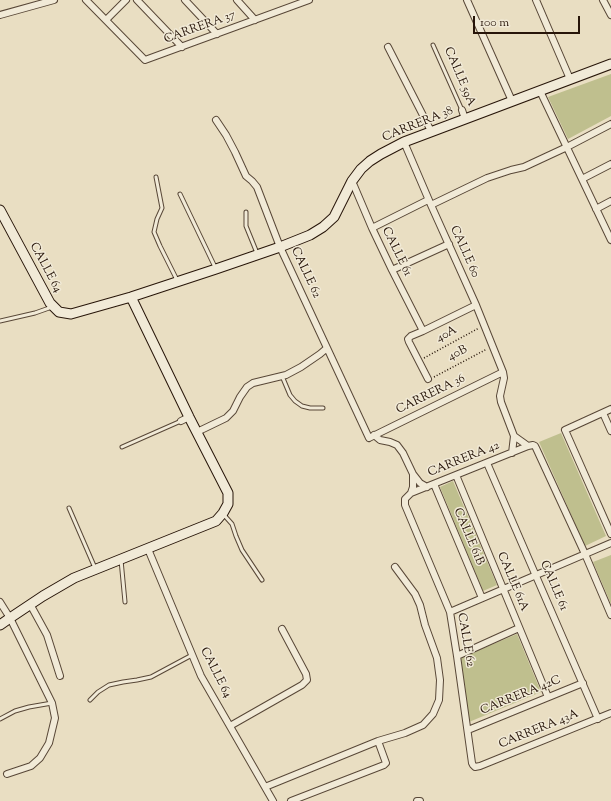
<!DOCTYPE html>
<style>
body{margin:0}
#map{position:relative;width:611px;height:801px;overflow:hidden;background:#e9dec2;font-family:"Sorts Mill Goudy",serif}
canvas{display:block}
.scale{position:absolute;left:473px;top:16px;width:107px;height:18px;box-sizing:border-box;border:2px solid #271509;border-top:0;padding-left:5px;font-size:12px;line-height:14px;white-space:nowrap;color:#271509;-webkit-text-stroke:3px #f1ead7;paint-order:stroke}
</style>
<div id="map">
<canvas width="611" height="801"></canvas>
<div class="scale">100 m</div>
</div>
<script>
const g = document.querySelector('canvas').getContext('2d');
g.lineJoin = 'round';
function paint(path, color) {
  g.fillStyle = color;
  g.fill(path, 'evenodd');
}
function poly(rows) {
  const path = new Path2D();
  for (const r of rows) {
    path.moveTo(r[0], r[1]);
    for (let i = 2; i < r.length; i += 2) path.lineTo(r[i], r[i + 1]);
  }
  return path;
}
function trace(path, color, width, dash) {
  g.strokeStyle = color;
  g.lineWidth = width;
  g.lineCap = dash ? 'butt' : 'round';
  g.setLineDash(dash || []);
  g.stroke(path);
}
function drawText(font, color, halo, rows, align = 'center') {
  g.font = font + ' "Sorts Mill Goudy",serif';
  g.lineWidth = 3;
  g.setLineDash([]);
  g.textBaseline = 'middle';
  g.strokeStyle = halo;
  g.fillStyle = color;
  for (const [text, x, y, turn = 0] of rows) {
    g.save();
    g.translate(x, y);
    g.rotate((+turn || 0) * Math.PI / 180);
    g.textAlign = isNaN(turn) ? turn : align;
    if (halo) g.strokeText(text, 0, 0);
    g.fillText(text, 0, 0);
    g.restore();
  }
}
paint(poly([
 [611,74,611,116,568,139,548,97],
 [561,433,606,536,585,546,539,442],
 [453,481,497,585,483,591,440,487],
 [611,555,611,604,593,562],
 [517,634,541,692,469,722,460,658]
]), '#bfbf8e');
const lane = poly([
 [433,45,462,110],
 [156,177,162,208,157,219,154,232,160,246,177,280],
 [180,194,215,267],
 [246,212,246,226,257,253],
 [0,321,35,313,52,307],
 [282,376,290,395,295,401,302,406,310,408,323,408],
 [122,447,181,421],
 [69,508,95,568],
 [224,515,232,524,236,536,242,550,262,580],
 [121,560,125,602],
 [90,700,98,692,109,685,123,682,137,680,151,677,192,655],
 [0,719,15,711,29,707,52,703]
]);
const street = poly([
 [86,0,145,60,309,0],
 [137,0,182,47],
 [185,0,217,34],
 [237,0,255,20],
 [467,0,512,101],
 [536,0,570,79],
 [603,0,611,15],
 [0,15,54,0],
 [106,20,126,0],
 [388,47,431,131],
 [540,91,611,240],
 [462,110,465,119],
 [216,120,226,135,235,152,246,176,252,181,257,187,280,247,369,438,503,372],
 [404,142,431,205,476,305,503,372,504,378,500,396,501,402,514,436,512,453],
 [582,179,611,164],
 [352,181,372,228,392,270,423,331],
 [431,205,487,178,511,170,524,167,567,147,611,124],
 [596,209,611,201],
 [372,228,428,200],
 [392,270,449,244],
 [428,379,409,342,408,339,411,336,423,331,476,305],
 [611,409,565,430,611,534],
 [603,413,611,431],
 [181,421,189,417],
 [197,432,226,418,233,411,240,397,247,387,253,383,286,375,301,367,320,354,327,348],
 [374,435,380,440,390,442,397,445,403,453,413,474,420,483,427,487],
 [514,436,528,446],
 [487,463,598,719],
 [456,475,548,697],
 [434,484,482,598],
 [411,493,413,487,413,475],
 [148,549,201,676,273,801],
 [0,602,10,618,52,703,55,718,49,743,40,758,31,766,7,774],
 [30,604,47,635,60,676],
 [450,612,611,543],
 [611,615,585,554,536,448,535,446,533,445,528,446,411,493,405,499,405,505,450,612,457,656,472,763,473,765,475,767,480,766,611,713],
 [457,656,519,628],
 [230,726,302,685,307,680,306,674,282,629],
 [468,730,583,683],
 [265,787,378,741,405,733,423,725,433,714,439,700,440,680,437,658,425,625,420,605,415,594,395,567],
 [291,801,384,765,386,763,378,741],
 [417,801,420,801]
]);
const secondary = poly([
 [0,210,50,303,59,312,71,314,131,297,216,269,280,247,310,235,323,227,334,217,352,181,361,169,370,161,381,154,404,142,611,64],
 [0,625,10,618,43,596,74,578,216,521,223,513,228,504,228,493,189,417,131,297]
]);
trace(lane, '#584737', 5);
trace(street, '#584737', 8);
trace(secondary, '#271509', 11);
trace(poly([
 [424,358,479,328],
 [434,377,487,349]
]), '#271509', 1.5, [1, 2]);
trace(lane, '#f1ead7', 3);
trace(street, '#f1ead7', 6);
trace(secondary, '#f1ead7', 9);
drawText('12px', '#271509', '#f1ead7', [
 ["CARRERA 37",200,28,-20],
 ["CALLE 59A",459,77,67],
 ["CARRERA 38",418,125,-22],
 ["CALLE 61",396,252,64],
 ["CALLE 60",464,252,66],
 ["CALLE 64",45,268,62],
 ["CALLE 62",305,273,65],
 ["40A",447,335,-28],
 ["40B",458,354,-27],
 ["CARRERA 36",431,395,-26],
 ["CARRERA 42",464,460,-22],
 ["CALLE 61B",468,537,67],
 ["CALLE 61A",512,582,67],
 ["CALLE 61",553,586,67],
 ["CALLE 62",465,640,80],
 ["CALLE 64",215,673,63],
 ["CARRERA 42C",521,696,-22],
 ["CARRERA 43A",539,730,-22]
]);
</script>
